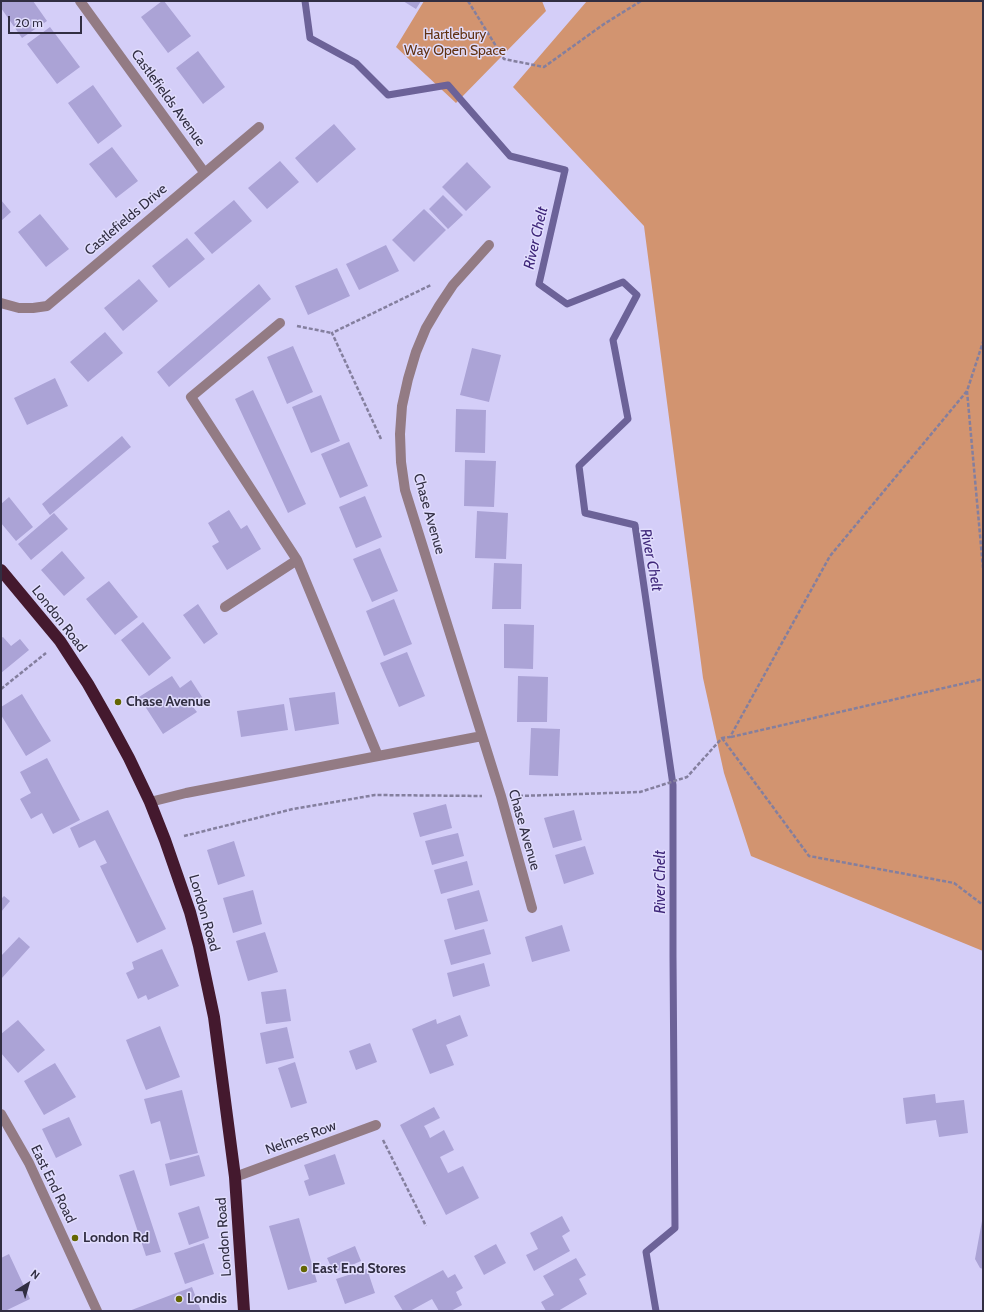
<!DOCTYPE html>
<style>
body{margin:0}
#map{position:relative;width:984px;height:1312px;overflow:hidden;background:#d4cef8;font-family:Cabin,sans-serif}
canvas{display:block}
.frame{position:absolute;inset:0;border:2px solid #312e42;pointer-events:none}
.north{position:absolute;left:8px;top:1264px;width:40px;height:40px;-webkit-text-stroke:3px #e1ddfd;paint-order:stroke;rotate:37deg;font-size:11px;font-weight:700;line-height:16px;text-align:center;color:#312e42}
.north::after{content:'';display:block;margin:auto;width:14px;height:18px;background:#312e42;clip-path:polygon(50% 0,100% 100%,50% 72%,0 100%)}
.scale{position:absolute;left:8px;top:16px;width:74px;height:18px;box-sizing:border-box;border:2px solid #312e42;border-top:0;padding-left:5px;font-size:12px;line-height:14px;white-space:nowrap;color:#312e42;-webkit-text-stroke:3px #e1ddfd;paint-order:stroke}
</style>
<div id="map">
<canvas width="984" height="1312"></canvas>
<div class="frame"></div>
<div class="north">N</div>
<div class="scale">20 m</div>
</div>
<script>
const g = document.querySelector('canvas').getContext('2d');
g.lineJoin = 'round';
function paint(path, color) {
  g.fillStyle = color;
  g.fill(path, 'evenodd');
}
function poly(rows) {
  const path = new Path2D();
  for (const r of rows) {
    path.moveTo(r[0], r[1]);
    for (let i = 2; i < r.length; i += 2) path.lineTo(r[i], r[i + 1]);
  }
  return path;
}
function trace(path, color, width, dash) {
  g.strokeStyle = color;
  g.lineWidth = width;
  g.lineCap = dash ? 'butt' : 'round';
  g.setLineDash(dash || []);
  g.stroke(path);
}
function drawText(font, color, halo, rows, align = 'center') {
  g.font = font + ' Cabin,sans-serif';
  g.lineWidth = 3;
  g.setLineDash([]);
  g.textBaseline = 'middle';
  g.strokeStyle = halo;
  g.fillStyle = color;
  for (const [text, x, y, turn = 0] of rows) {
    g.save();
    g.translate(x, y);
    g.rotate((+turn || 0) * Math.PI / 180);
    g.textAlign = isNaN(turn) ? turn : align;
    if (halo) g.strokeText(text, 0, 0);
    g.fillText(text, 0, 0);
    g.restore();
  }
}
paint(poly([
 [424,1,542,1,546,11,456,103,396,47],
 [587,1,983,1,983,951,751,856,724,773,703,678,644,226,513,87]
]), '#d29470');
trace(poly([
 [305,1,310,38,356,63,388,95,448,85,510,156,565,170,539,284,567,304,623,282,637,295,613,340,628,419,579,466,585,513,635,525,673,785,673,956,675,1228,646,1252,656,1311]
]), '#6c6298', 7);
paint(poly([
 [1,1,33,1,47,21,22,38,1,8],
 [162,1,164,1,191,36,168,53,141,17],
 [403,1,421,1,416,9],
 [50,27,80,67,57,84,27,44],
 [198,51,225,87,203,104,176,68],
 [93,85,122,126,98,144,68,103],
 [334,124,356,149,317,183,295,158],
 [112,147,138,181,116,198,89,164],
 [280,161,299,182,267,209,248,188],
 [467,162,491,187,466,211,442,187],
 [443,195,463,215,448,229,429,209],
 [1,200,11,212,1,221],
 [234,200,252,221,212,254,194,233],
 [424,209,446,230,414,262,392,240],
 [40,214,69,249,46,267,18,232],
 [187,238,205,259,169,288,152,266],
 [386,245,399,271,359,290,346,264],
 [337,268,350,296,308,315,295,286],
 [139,279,158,301,123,331,104,308],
 [259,284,271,299,169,387,157,372],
 [105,332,123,353,88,382,70,362],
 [293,346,313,392,287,404,267,357],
 [472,348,501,355,489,402,460,395],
 [55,378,68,406,27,425,14,398],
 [253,390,306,504,288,513,235,399],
 [321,395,340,441,311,453,292,407],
 [456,409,486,410,485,453,455,452],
 [122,436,131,447,50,515,42,504],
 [349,442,368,486,340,498,321,454],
 [465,460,496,461,494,507,464,506],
 [365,496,382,537,356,548,339,507],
 [9,497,33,527,16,541,1,523,1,504],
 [229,510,241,529,247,525,261,549,227,570,212,546,219,542,208,523],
 [477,511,508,513,506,559,475,558],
 [54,513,68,529,31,560,18,544],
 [380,548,398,591,372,602,353,559],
 [62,551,85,578,64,596,41,570],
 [494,563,522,564,521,609,492,609],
 [109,581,138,617,115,635,86,599],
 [394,599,412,644,384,656,366,611],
 [198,604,218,634,204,644,183,615],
 [143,622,171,658,149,676,121,640],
 [504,624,534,625,533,669,504,668],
 [3,637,11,646,20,639,29,650,1,673,1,638],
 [407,652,425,696,399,707,380,663],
 [172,676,180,688,191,680,204,700,193,707,197,712,163,734,139,697],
 [518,676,548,677,547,722,517,722],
 [335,692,339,724,295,731,289,698],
 [22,694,51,741,26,756,1,715,1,707],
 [284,704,288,730,241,737,237,711],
 [531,728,560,729,558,776,529,775],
 [47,758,80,820,53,834,42,813,31,819,20,799,31,793,20,772],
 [446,804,452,828,420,837,413,813],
 [108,810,166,929,137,943,100,866,107,863,95,840,79,848,70,828],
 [574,810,582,840,553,848,544,818],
 [458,833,464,856,432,865,425,841],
 [234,841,245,876,218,885,207,850],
 [585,846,594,874,564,884,555,855],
 [467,861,473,885,441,894,434,870],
 [253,890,262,924,233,933,223,898],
 [479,890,488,921,455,930,447,899],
 [4,896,10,901,1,912,1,899],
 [562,925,570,951,532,962,525,937],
 [484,929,491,954,451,965,444,940],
 [265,932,278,972,248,981,236,941],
 [19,937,30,947,1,979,1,956],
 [162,949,179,986,148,1000,146,995,138,999,126,973,134,969,132,962],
 [484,963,490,986,453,997,447,973],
 [286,989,291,1021,266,1024,261,992],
 [460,1015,468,1036,446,1045,454,1065,430,1074,412,1029,436,1019,437,1024],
 [18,1020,45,1050,18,1073,1,1053,1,1034],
 [160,1026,180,1077,146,1090,126,1040],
 [287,1027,294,1058,266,1064,260,1033],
 [370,1043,377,1062,356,1070,349,1051],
 [295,1062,307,1103,291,1108,278,1068],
 [55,1063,76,1097,44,1115,24,1081],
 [182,1090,198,1153,170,1160,160,1121,151,1124,144,1099],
 [935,1094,936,1103,964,1100,968,1133,939,1137,936,1120,906,1124,903,1098],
 [434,1107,440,1118,424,1126,427,1131,430,1138,444,1130,454,1150,440,1157,448,1173,463,1166,479,1198,446,1215,400,1125],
 [69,1117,82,1145,56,1158,42,1129],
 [335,1154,345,1184,309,1196,304,1181,309,1179,304,1165],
 [199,1155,205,1176,170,1186,165,1164],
 [134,1170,161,1252,146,1256,119,1175],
 [199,1206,209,1238,189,1245,178,1213],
 [562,1216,570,1231,562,1236,570,1251,534,1271,526,1255,538,1249,530,1233],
 [299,1218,317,1282,288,1290,269,1226],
 [982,1221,983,1221,983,1269,980,1268,975,1259],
 [204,1243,214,1274,185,1284,174,1253],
 [496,1244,506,1263,484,1275,474,1256],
 [355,1246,361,1261,334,1273,327,1258],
 [9,1254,30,1299,5,1311,1,1311,1,1258],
 [576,1258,586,1275,579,1279,587,1294,558,1311,546,1311,541,1302,554,1295,543,1276],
 [367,1269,375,1293,345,1304,336,1279],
 [443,1270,448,1278,455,1274,463,1288,456,1292,462,1305,451,1311,439,1311,432,1299,410,1311,403,1311,394,1296],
 [192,1287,201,1311,129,1311]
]), '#aba3d6');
trace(poly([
 [468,1,504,59,544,67,604,24,641,1],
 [297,326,332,333],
 [967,391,983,568],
 [381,439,332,333,431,285],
 [1,689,46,653],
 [731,737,983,679],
 [722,738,809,856,954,883,983,905],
 [519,796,640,792,687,777,722,738,730,737,830,556,967,391,983,342],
 [184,836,293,809,375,795,482,796],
 [383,1140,426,1226]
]), '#847f9e', 2.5, [4, 2]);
trace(poly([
 [80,1,204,172],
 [489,245,453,285,439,306,426,328,416,352,408,379,402,406,400,434,401,462,405,490,501,796,532,908],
 [1,303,19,308,33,308,47,306,259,127],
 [280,323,191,397,297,560],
 [225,607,297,560,378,756],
 [150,802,186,793,482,736],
 [1,1114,29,1163,97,1311],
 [235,1177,376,1125]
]), '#937b84', 10);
trace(poly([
 [1,570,60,641,88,684,109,721,129,758,150,802,165,840,190,912,199,946,214,1017,235,1177,244,1311]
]), '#44192e', 12);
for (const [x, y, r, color] of [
 [118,702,4,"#646602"],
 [75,1238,4,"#646602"],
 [304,1269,4,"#646602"],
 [179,1299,4,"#646602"]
]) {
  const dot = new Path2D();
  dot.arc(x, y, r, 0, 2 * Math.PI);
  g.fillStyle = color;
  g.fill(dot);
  trace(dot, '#e1ddfd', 1.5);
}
drawText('14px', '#613213', '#e1ddfd', [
 ["Hartlebury",455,35],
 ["Way Open Space",455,51]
]);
drawText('14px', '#312e42', '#e1ddfd', [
 ["Castlefields Avenue",168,98,54],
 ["Castlefields Drive",126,220,-40],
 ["Chase Avenue",429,514,74],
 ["London Road",59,619,52],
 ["Chase Avenue",524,830,74],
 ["London Road",204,913,74],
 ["Nelmes Row",301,1138,-20],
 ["East End Road",53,1184,64],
 ["London Road",224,1237,-94]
]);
drawText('bold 14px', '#312e42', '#e1ddfd', [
 ["Chase Avenue",126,702],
 ["London Rd",83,1238],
 ["East End Stores",312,1269],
 ["Londis",187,1299]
], 'left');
drawText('italic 15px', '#3e2679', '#e1ddfd', [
 ["River Chelt",536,238,-77],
 ["River Chelt",651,560,79],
 ["River Chelt",661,882,-90]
]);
</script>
